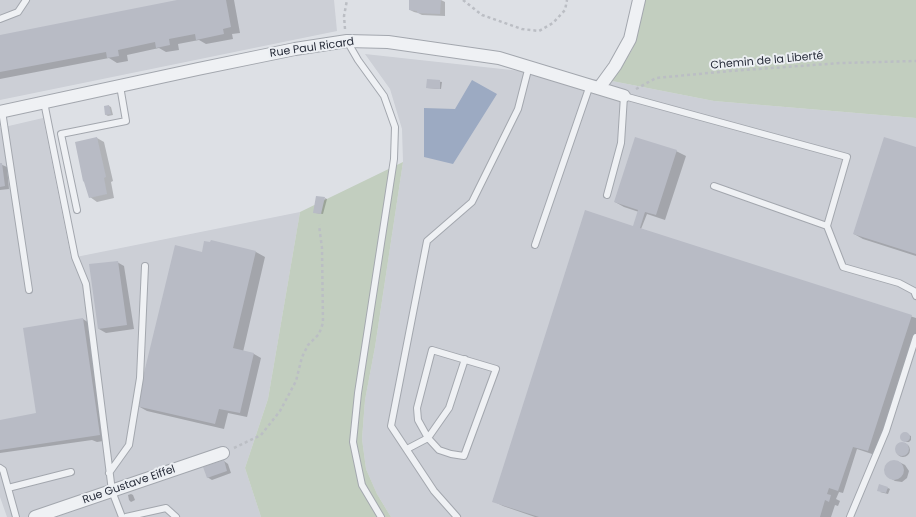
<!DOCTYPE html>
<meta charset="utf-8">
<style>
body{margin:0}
canvas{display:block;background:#dde0e5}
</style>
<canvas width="916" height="517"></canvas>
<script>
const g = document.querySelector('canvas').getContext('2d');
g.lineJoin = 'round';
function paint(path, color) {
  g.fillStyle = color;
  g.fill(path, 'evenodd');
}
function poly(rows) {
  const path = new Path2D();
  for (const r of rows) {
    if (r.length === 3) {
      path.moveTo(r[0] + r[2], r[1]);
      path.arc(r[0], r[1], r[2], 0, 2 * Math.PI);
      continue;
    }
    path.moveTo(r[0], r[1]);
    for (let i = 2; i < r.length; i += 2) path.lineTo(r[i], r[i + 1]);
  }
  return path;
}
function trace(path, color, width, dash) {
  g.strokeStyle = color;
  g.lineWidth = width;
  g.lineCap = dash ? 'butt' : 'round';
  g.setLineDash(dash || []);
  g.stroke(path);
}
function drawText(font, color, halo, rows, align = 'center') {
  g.font = font + ' Poppins,sans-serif';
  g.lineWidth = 4;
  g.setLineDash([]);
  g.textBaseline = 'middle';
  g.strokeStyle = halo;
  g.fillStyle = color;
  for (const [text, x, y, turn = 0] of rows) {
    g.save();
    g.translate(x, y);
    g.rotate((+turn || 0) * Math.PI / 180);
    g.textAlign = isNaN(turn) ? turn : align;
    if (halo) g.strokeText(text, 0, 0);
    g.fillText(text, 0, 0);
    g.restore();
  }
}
paint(poly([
 [0,0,334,0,337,31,0,100],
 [365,54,612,81,714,101,916,118,916,517,391,517,377,494,366,469,362,439,365,400,375,347,403,162,402,129,390,89],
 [43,118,71,258,300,212,268,399,245,468,261,517,7,517,0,497,0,128]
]), '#cccfd6');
paint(poly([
 [645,0,916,0,916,118,714,101,612,81,632,50],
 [403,162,375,347,365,400,362,439,366,469,377,494,391,517,261,517,245,468,268,399,300,212]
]), '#c2cebf');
paint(poly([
 [472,80,497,94,453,164,424,157,424,108,455,109]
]), '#9caac2');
paint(poly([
 [183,0,234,0,240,33,232,34,233,39,206,44,199,40,178,44,179,50,166,52,159,48,127,55,128,61,117,63,109,58,0,79,0,36],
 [410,0,441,0,445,2,445,16,422,15,418,13,414,12,410,10],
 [428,80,442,82,441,89,427,88],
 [109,106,111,107,113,115,108,116,106,115],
 [97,138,104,142,113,181,111,182,114,198,97,202,90,197],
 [916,149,916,256,863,239,854,234],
 [676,151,686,156,665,220,647,214,641,229,916,318,916,338,878,456,857,449,843,493,839,492,836,499,840,501,838,506,835,505,831,517,535,517,503,506,493,501,634,227,639,212,624,207,615,202],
 [0,164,7,167,9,189,0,190],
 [325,198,327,199,323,214,316,213],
 [256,252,265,257,243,352,254,354,261,358,247,417,228,413,224,429,147,411,138,406,203,253],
 [117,262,124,266,134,329,106,333,99,329],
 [83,319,92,325,109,440,97,442,92,440,0,453,0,421,37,414],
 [904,433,911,436,911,440,909,442,906,442,902,438,902,435],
 [903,450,7],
 [224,461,228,464,231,473,212,480,207,477],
 [892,461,897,461,905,465,909,471,907,478,902,482,895,481,890,478,886,472,887,465],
 [888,488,890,489,888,494,880,492],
 [131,494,133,495,135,500,131,502,129,500,128,495]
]), '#0003');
paint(poly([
 [177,0,226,0,231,27,223,29,224,34,196,40,195,34,169,39,170,45,156,48,155,42,118,50,119,56,107,58,106,52,0,72,0,35],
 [409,0,441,0,440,14,417,13,417,11,409,10],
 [427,79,440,80,440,89,426,88],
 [109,105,111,114,105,115,104,106],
 [97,137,106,177,104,178,107,194,89,198,84,182,83,181,75,142],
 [635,137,677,150,656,215,645,212,640,228,912,315,868,451,853,447,838,491,829,488,827,494,831,495,829,502,825,500,820,517,539,517,492,502,585,210,633,226,638,210,614,202],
 [884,137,916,147,916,254,853,234],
 [0,163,2,163,5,186,0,187],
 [316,196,325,197,321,214,313,213],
 [211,240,256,251,233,348,254,353,240,413,219,409,215,424,136,406,175,245,202,252,204,241,210,242],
 [118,261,127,325,98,329,89,264],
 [83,318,100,435,0,450,0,420,36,413,23,328],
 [905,437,5],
 [902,449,7],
 [894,470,10],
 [224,460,227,471,207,478,203,467],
 [879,484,888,487,886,493,877,491]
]), '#b8bbc5');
const lane = poly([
 [0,19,18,12,26,0],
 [347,41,358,60,384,96,395,127,394,159,358,393,353,442,362,485,381,517],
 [44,102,75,257,86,284,112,491,122,517],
 [2,111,29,290],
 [607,195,621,143,624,96,847,157,827,226,714,186],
 [77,210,61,134,126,121,120,86],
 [827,226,843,267,899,283,914,291,916,296],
 [535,245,590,85],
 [432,350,496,369,464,456,451,454,439,450,428,438,418,420,417,408,432,350],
 [407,449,428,438,449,408,465,359],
 [0,468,3,470,16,517],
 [109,473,129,445,140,378,145,266],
 [8,488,71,472],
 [126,517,166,508,176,517],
 [457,517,434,491,391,426,427,241,472,202,518,109,529,66],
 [850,517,886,431,916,337]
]);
const street = poly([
 [599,88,615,66,630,39,639,0],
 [0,112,198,69,295,49,347,41,388,42,499,58,624,96],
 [35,517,223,453]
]);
trace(lane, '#a3a7ae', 8);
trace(street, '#a3a7ae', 14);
trace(poly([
 [463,0,482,15,522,29,539,31,553,23,565,10,567,0],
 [345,29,344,16,347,0],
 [636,89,656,78,730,71,841,63,916,61],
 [234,448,261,435,280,411,296,381,302,357,308,345,319,334,323,323,322,248,319,225]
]), '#bbbec4', 2.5, [3, 3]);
trace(lane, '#eff1f4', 6);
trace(street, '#eff1f4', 12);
drawText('11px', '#282d3a', '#eceff3', [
 ["Rue Paul Ricard",312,48,-8],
 ["Chemin de la Liberté",767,61,-5],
 ["Rue Gustave Eiffel",129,485,-19]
]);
</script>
